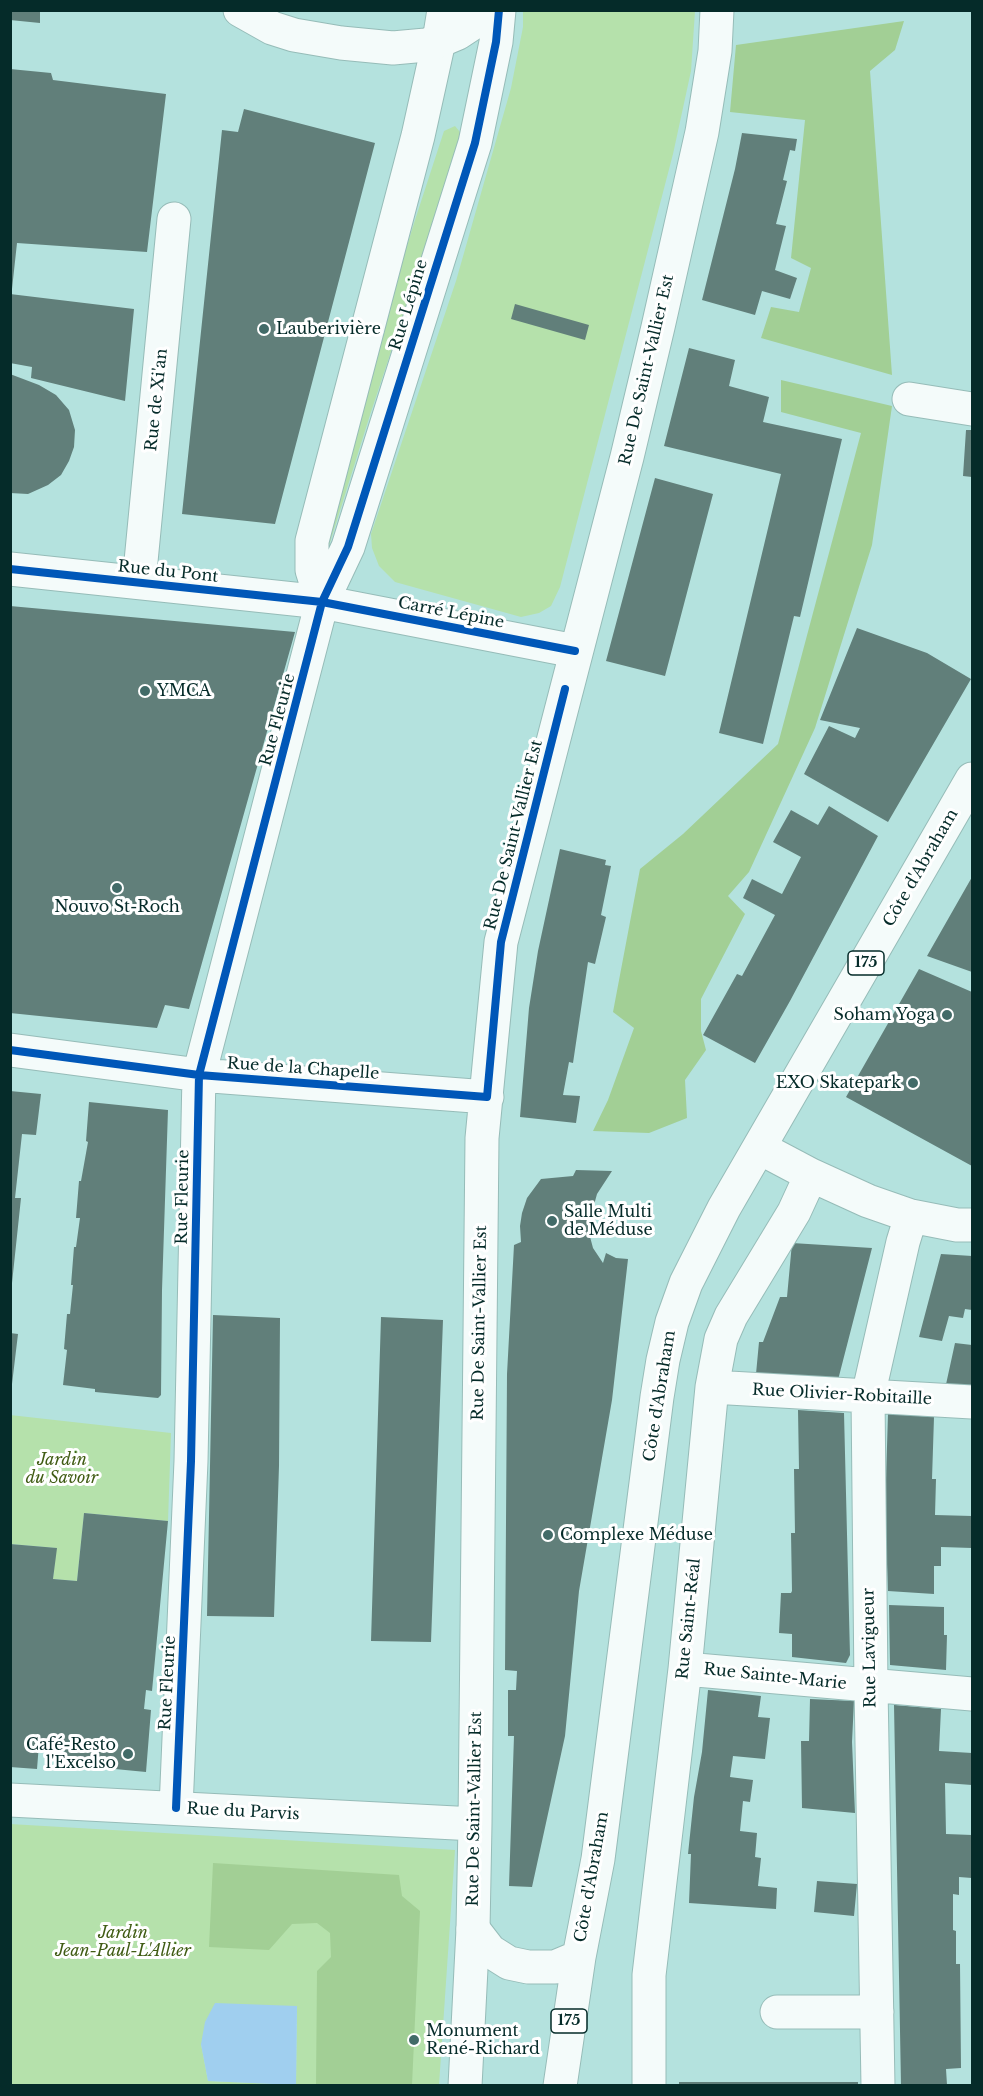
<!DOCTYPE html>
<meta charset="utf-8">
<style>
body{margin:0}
#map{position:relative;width:983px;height:2096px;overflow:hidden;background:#b4e2de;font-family:"Libre Baskerville",serif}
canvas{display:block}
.frame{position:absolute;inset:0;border:12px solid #052b29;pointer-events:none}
</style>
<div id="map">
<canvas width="983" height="2096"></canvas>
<div class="frame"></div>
</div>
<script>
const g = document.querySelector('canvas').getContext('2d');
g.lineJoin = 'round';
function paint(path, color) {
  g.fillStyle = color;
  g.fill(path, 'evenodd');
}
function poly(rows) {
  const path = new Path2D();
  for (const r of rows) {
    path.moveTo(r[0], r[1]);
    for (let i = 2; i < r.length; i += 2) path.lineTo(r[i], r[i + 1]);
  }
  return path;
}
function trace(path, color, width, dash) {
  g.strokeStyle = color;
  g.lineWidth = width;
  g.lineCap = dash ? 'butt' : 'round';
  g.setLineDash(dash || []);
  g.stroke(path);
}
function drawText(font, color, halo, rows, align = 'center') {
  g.font = font + ' "Libre Baskerville",serif';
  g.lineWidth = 6;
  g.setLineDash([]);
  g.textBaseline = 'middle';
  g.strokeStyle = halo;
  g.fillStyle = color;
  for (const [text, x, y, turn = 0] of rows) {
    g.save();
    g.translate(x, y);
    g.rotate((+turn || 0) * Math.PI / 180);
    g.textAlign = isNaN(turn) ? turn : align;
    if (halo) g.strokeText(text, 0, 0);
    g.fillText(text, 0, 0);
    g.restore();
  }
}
paint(poly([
 [523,11,695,11,691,71,673,154,560,587,551,606,539,613,521,617,395,582,379,566,372,548,371,534,456,281,511,88,523,27],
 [455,126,460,132,459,147,370,415,328,549,322,547,396,281,415,220,444,131],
 [10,1415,171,1433,168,1521,84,1513,77,1581,53,1579,56,1548,11,1544],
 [10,1824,455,1850,439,2085,11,2085],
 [297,2006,296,2085,208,2081,201,2044]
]), '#b5e1ab');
paint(poly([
 [904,21,895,50,870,71,892,375,761,338,771,307,799,312,811,268,791,258,805,120,730,112,736,45],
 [781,380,892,406,872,545,815,728,749,872,728,896,745,914,701,999,701,1031,706,1050,685,1080,687,1118,649,1133,593,1131,608,1100,634,1028,613,1012,640,869,683,834,778,744,861,433,781,412],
 [213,1863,399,1875,402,1896,420,1911,412,2085,316,2085,317,1971,331,1957,330,1933,317,1923,292,1924,269,1950,209,1947]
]), '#a2cf95');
paint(poly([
 [215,2003,297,2006,296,2085,208,2081,201,2044,205,2022]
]), '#a0cfef');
paint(poly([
 [10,10,40,10,40,23,10,20],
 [10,69,51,73,53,80,166,94,147,252,17,243,12,289,10,289],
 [244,109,375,143,275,524,182,514,222,130,238,132],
 [742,133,797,139,795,151,790,150,783,180,787,181,776,224,786,226,775,270,797,278,790,299,762,291,755,315,702,300,735,169],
 [10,294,134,309,125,401,31,378,32,367,10,363],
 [515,304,589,325,585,340,511,319],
 [689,348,735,360,729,386,769,397,763,422,842,439,800,617,794,616,763,744,719,733,781,474,664,446],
 [10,374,39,385,56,395,69,410,75,430,74,447,69,461,61,475,48,485,28,494,10,493],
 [966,430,972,430,972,477,963,476],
 [655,478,713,494,665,676,606,661],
 [10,606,295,632,189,1009,165,1005,157,1028,10,1013],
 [857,628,927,653,971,679,888,822,804,774,829,726,855,738,860,728,820,720],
 [829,806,878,836,790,1001,755,1063,703,1035,737,974,742,976,775,915,743,898,752,879,782,894,801,857,773,842,791,810,818,825],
 [560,849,606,860,605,865,611,866,601,915,606,917,595,964,588,962,573,1063,569,1062,563,1095,580,1096,576,1123,520,1117,529,1008,538,951],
 [972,877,972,972,927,956],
 [919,969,972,992,972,1166,846,1097],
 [10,1091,41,1094,36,1135,22,1134,15,1198,21,1198,12,1283,10,1283],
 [89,1102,168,1110,162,1290,161,1395,158,1398,95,1392,95,1389,63,1385,67,1350,64,1349,67,1314,70,1314,73,1285,71,1285,74,1247,76,1247,80,1218,76,1218,79,1181,81,1181,88,1142,86,1141],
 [576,1170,612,1171,597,1194,591,1216,589,1233,593,1248,603,1263,606,1253,616,1258,628,1259,612,1400,579,1591,565,1736,532,1887,509,1886,514,1736,508,1736,508,1690,516,1690,517,1671,505,1670,507,1374,514,1245,521,1242,520,1226,522,1213,527,1198,541,1179,573,1176],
 [792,1243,872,1248,838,1380,756,1374,759,1342,763,1342,780,1297,787,1297],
 [941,1254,972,1256,972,1310,965,1309,963,1318,949,1316,942,1341,919,1337],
 [213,1315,280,1318,279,1466,274,1617,207,1616],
 [381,1317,443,1320,431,1642,371,1641],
 [10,1333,18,1334,12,1384,10,1384],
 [955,1343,972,1345,972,1392,945,1389],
 [798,1410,844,1413,850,1655,846,1663,792,1657,792,1634,779,1633,781,1593,791,1593,792,1591,791,1533,795,1533,794,1469,799,1469],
 [888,1414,934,1417,932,1479,936,1479,935,1515,972,1516,972,1548,941,1547,941,1566,934,1566,934,1594,888,1591,885,1512],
 [84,1513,168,1521,152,1691,146,1690,144,1709,151,1710,146,1772,63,1764,65,1746,39,1744,37,1769,10,1767,10,1544,57,1548,53,1579,77,1581],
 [889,1605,944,1607,944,1635,947,1635,946,1670,890,1665],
 [708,1690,761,1696,758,1717,770,1718,765,1759,733,1756,730,1777,753,1780,750,1802,743,1801,740,1831,757,1833,755,1857,761,1858,758,1886,777,1888,776,1909,689,1903,691,1854,688,1854,694,1797,702,1752],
 [810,1699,854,1701,852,1742,855,1813,802,1808,801,1741,809,1741],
 [894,1705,941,1709,939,1751,972,1753,972,1785,945,1783,946,1834,972,1835,972,1878,959,1877,959,1895,953,1894,953,1930,956,1931,956,1964,960,1964,961,2068,946,2069,947,2085,901,2085],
 [817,1881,857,1884,854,1916,814,1912],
 [679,2082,858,2082,858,2085,679,2085]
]), '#617f7a');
const minor = poly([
 [909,399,972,409],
 [10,569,322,602,575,651],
 [139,582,174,219],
 [322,602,312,570,312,541,418,136,439,41],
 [10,1050,199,1075,487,1097],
 [760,1148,811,1175,868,1201,911,1216,957,1225,972,1225],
 [712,1387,972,1402],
 [685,1669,972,1694],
 [10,1800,475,1824],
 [176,1808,191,1461,199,1075,322,602,348,547,475,143,496,42,499,10],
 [777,2012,877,2012],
 [465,2086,473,1929,475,1824,482,1138,501,942,627,457,658,327,702,132,715,51,717,10],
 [649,2086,649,1975,685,1669,712,1387,721,1339,731,1316,794,1212,811,1175],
 [878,2086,871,1687,868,1396,903,1242,911,1216]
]);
const major = poly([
 [240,10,272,28,294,35,341,43,393,48,426,45,439,41,458,33,493,10],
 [473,1929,490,1951,509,1963,528,1967,555,1967,579,1957],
 [560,2086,579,1957,598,1859,657,1397,663,1360,672,1322,686,1283,724,1208,972,779]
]);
const highway = poly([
 [439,41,444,10]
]);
trace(minor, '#96bcb8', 35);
trace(major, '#96bcb8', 35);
trace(highway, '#96bcb8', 35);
trace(minor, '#f4fbfa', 33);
trace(major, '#f4fbfa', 33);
trace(highway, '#f4fbfa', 33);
trace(poly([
 [10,569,322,602,575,651],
 [10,1050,199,1075,487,1097,501,942,565,689],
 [176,1808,191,1461,199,1075,322,602,348,547,475,143,496,42,499,10]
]), '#0057b8', 8);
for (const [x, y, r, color] of [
 [264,329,6,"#426b68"],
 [145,691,6,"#426b68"],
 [117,888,6,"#426b68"],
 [947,1015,6,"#426b68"],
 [913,1083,6,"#426b68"],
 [552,1221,6,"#426b68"],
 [548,1535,6,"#426b68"],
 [128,1754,6,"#426b68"],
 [414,2040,6,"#426b68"]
]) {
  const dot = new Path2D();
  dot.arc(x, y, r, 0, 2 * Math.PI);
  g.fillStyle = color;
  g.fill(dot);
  trace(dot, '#fff', 2);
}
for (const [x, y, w] of [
 [866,963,36],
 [569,2021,36]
]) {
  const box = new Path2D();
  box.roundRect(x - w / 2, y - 12, w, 24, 4.5);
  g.fillStyle = '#fff';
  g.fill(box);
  trace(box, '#052b29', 1.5);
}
drawText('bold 15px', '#052b29', null, [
 ["175",866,963],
 ["175",569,2021]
]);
drawText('16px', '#052b29', '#fff', [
 ["Rue Lépine",409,305,-73],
 ["Rue De Saint-Vallier Est",647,370,-77],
 ["Rue de Xi'an",157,400,-84],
 ["Rue du Pont",168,572,6],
 ["Carré Lépine",451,613,11],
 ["Rue Fleurie",278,720,-75],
 ["Rue De Saint-Vallier Est",514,835,-76],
 ["Côte d'Abraham",921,868,-60],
 ["Rue de la Chapelle",303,1069,4],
 ["Rue Fleurie",183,1197,-89],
 ["Rue De Saint-Vallier Est",480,1323,-89],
 ["Rue Olivier-Robitaille",842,1395,3],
 ["Côte d'Abraham",660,1396,-81],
 ["Rue Saint-Réal",689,1619,-84],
 ["Rue Lavigueur",870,1648,-91],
 ["Rue Sainte-Marie",775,1677,6],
 ["Rue Fleurie",168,1683,-87],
 ["Rue De Saint-Vallier Est",475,1809,-89],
 ["Rue du Parvis",243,1812,3],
 ["Côte d'Abraham",592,1877,-80]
]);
drawText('16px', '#052b29', '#fff', [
 ["Lauberivière",276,329],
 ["YMCA",157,691],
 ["Nouvo St-Roch",117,907,"center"],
 ["Soham Yoga",935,1015,"right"],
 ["EXO Skatepark",901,1083,"right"],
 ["Salle Multi",564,1212],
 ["de Méduse",564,1230],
 ["Complexe Méduse",560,1535],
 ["Café-Resto",116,1745,"right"],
 ["l'Excelso",116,1763,"right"],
 ["Monument",426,2031],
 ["René-Richard",426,2049]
], 'left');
drawText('italic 16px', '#405c14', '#fff', [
 ["Jardin",62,1460],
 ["du Savoir",62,1478],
 ["Jardin",123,1933],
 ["Jean-Paul-L'Allier",123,1951]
]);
</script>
